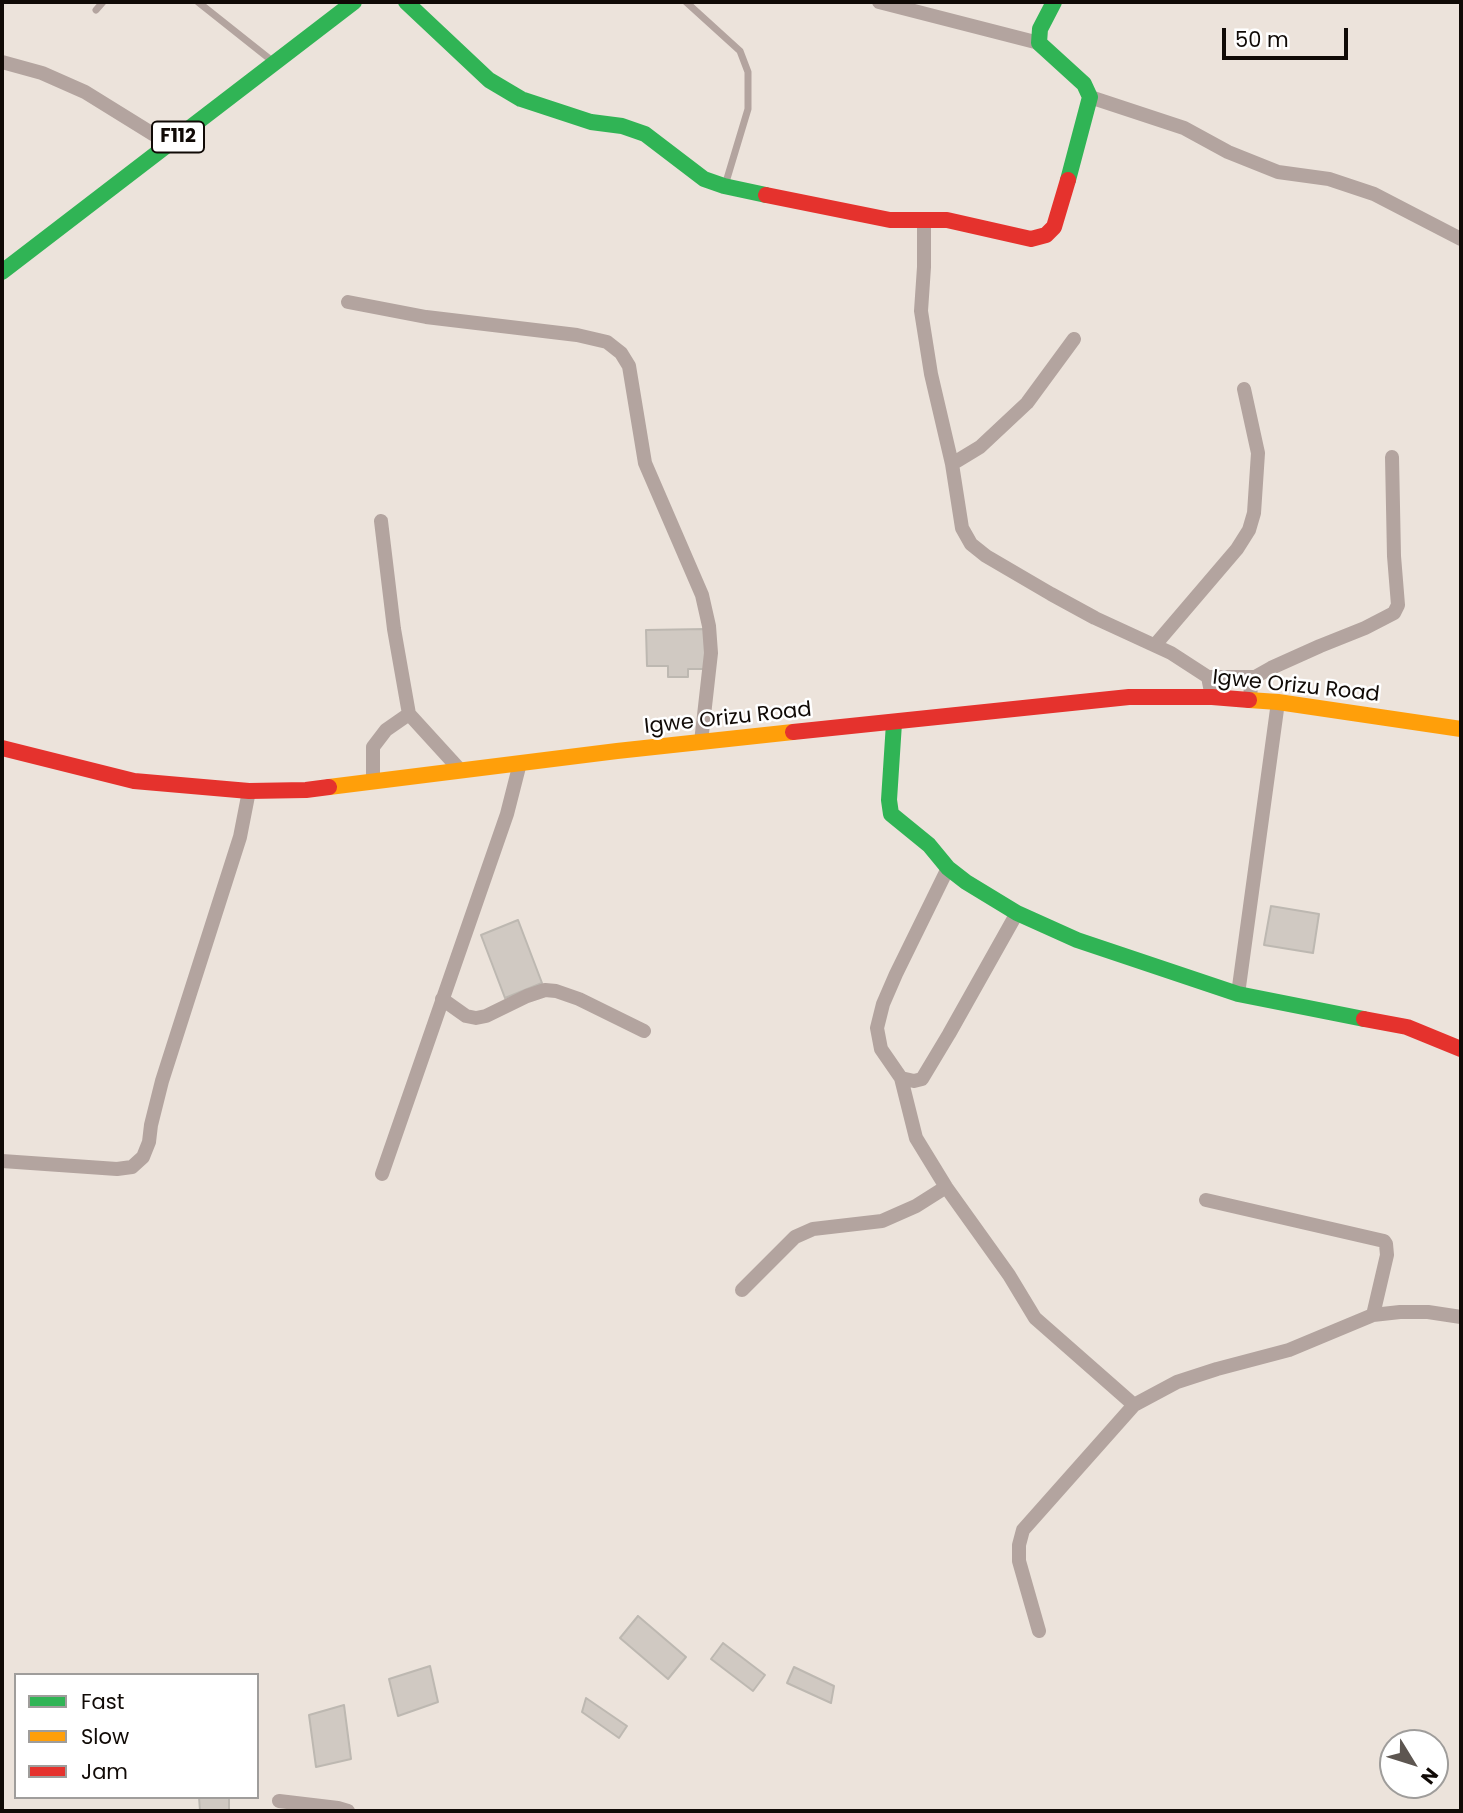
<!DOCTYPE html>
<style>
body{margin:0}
#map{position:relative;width:1463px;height:1813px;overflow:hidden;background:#ece3db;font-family:Poppins,sans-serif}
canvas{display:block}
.frame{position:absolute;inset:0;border:4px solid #100a06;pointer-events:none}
.legend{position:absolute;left:14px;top:1673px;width:245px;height:126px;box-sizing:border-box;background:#fff;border:2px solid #9f9d9b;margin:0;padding:9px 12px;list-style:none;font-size:21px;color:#100a06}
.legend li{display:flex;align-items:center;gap:14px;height:35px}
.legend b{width:35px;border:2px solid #9f9d9b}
.north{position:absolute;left:1379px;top:1729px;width:70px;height:70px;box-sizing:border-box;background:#fff;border:2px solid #9f9d9b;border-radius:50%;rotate:128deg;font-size:19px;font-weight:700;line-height:28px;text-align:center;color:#100a06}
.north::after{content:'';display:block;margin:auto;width:24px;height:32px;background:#5d5651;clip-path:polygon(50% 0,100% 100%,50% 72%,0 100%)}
.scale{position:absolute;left:1222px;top:28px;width:126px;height:32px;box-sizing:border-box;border:4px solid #100a06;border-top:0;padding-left:9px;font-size:21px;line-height:24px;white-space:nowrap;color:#100a06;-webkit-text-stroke:5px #fff;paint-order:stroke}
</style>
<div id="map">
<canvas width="1463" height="1813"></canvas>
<div class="frame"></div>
<ul class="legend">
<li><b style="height:9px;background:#30b455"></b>Fast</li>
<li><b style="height:9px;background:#ff9f0a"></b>Slow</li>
<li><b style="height:9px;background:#e5322d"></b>Jam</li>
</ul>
<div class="north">N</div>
<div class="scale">50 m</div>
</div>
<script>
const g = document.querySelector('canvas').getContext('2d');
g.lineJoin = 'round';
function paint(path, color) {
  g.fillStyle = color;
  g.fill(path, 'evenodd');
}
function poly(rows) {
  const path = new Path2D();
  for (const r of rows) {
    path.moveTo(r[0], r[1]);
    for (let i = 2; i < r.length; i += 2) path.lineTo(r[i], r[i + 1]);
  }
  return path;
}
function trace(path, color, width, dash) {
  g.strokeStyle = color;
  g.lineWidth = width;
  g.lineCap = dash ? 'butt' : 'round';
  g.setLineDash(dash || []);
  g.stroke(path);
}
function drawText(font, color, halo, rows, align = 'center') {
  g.font = font + ' Poppins,sans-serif';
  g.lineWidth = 5;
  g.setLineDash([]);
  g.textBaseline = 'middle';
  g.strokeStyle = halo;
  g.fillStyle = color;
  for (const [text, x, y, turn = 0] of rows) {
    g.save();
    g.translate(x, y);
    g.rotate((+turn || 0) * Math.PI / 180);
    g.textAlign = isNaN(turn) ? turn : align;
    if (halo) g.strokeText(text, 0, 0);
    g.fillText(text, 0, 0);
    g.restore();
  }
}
const building = poly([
 [706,629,706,669,688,669,688,677,668,677,668,666,647,666,646,630,706,629],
 [1271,906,1319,914,1313,953,1264,945,1271,906],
 [518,920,542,983,505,998,481,935,518,920],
 [638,1616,686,1657,668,1679,620,1638,638,1616],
 [723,1643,765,1675,753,1691,711,1659,723,1643],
 [430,1666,438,1702,398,1716,389,1679,430,1666],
 [794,1667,834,1686,831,1703,787,1683,794,1667],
 [586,1698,627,1726,619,1738,582,1712,586,1698],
 [344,1705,351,1759,316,1767,309,1715,344,1705],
 [199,1797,229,1797,229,1811,200,1811,199,1797]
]);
paint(building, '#d0c9c2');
trace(building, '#bdb8b1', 2);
trace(poly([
 [198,2,271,60],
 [686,2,740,51,748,72,748,109,726,182],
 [96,10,103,2]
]), '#b3a49f', 7);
trace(poly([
 [879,2,1039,43],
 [2,62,42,73,85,92,169,144],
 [1090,97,1184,128,1228,152,1278,172,1329,179,1374,194,1461,239],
 [924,221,924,267,921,311,931,374,952,464,962,528,971,544,986,556,1051,594,1095,618,1171,653,1208,677,1212,697],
 [348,302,426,317,577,335,607,342,621,353,629,366,645,463,702,595,709,626,711,653,701,742],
 [952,464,980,447,1027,403,1074,339],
 [381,521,394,629,409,714,461,771],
 [1155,645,1237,549,1249,530,1254,513,1258,453,1244,389],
 [1208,677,1255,677],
 [1250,700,1251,684,1255,677,1271,668,1320,646,1365,628,1394,613,1398,605,1394,556,1392,457],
 [373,782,373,747,386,730,409,714],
 [948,868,896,974,883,1004,877,1028,881,1049,901,1078,916,1138,946,1187,1009,1275,1035,1318,1134,1405],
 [1238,994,1278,702],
 [442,999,466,1016,476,1018,486,1016,527,996,545,990,556,991,579,999,644,1031],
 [901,1078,914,1081,922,1079,949,1034,1017,913],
 [2,1161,117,1169,132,1167,143,1157,149,1142,151,1125,162,1081,240,837,249,791],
 [382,1174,507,814,520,763],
 [1206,1200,1384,1241,1386,1244,1387,1255,1373,1315],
 [742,1290,795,1237,813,1229,882,1221,916,1206,946,1187],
 [1039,1631,1019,1561,1019,1545,1023,1530,1134,1405,1177,1382,1217,1369,1289,1350,1373,1315,1400,1312,1428,1312,1461,1317],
 [279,1801,338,1808,348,1811]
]), '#b3a49f', 14);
trace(poly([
 [406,2,489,80,521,99,591,122,622,126,645,134,704,179,724,186,766,195],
 [1054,2,1040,29,1039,43,1084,84,1090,97,1068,180],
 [2,272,354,2],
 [894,723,889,800,891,814,929,845,948,868,966,882,1017,913,1077,940,1238,994,1364,1019]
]), '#30b455', 16);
trace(poly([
 [1249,700,1278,702,1461,729],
 [329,787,617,751,793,732]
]), '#ff9f0a', 16);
trace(poly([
 [766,195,890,220,947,220,1031,239,1046,235,1054,227,1068,180],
 [793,732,1129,697,1212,697,1249,700],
 [2,748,134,781,249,791,306,790,329,787],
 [1364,1019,1407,1027,1461,1049]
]), '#e5322d', 16);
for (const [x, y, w] of [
 [178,137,52]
]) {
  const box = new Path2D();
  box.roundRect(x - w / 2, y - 15.5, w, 31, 5);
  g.fillStyle = '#fff';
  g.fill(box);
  trace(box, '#100a06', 2);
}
drawText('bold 19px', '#100a06', null, [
 ["F112",178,137]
]);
drawText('21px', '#100a06', '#fff', [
 ["Igwe Orizu Road",1296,687,6],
 ["Igwe Orizu Road",728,719,-6]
]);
</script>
